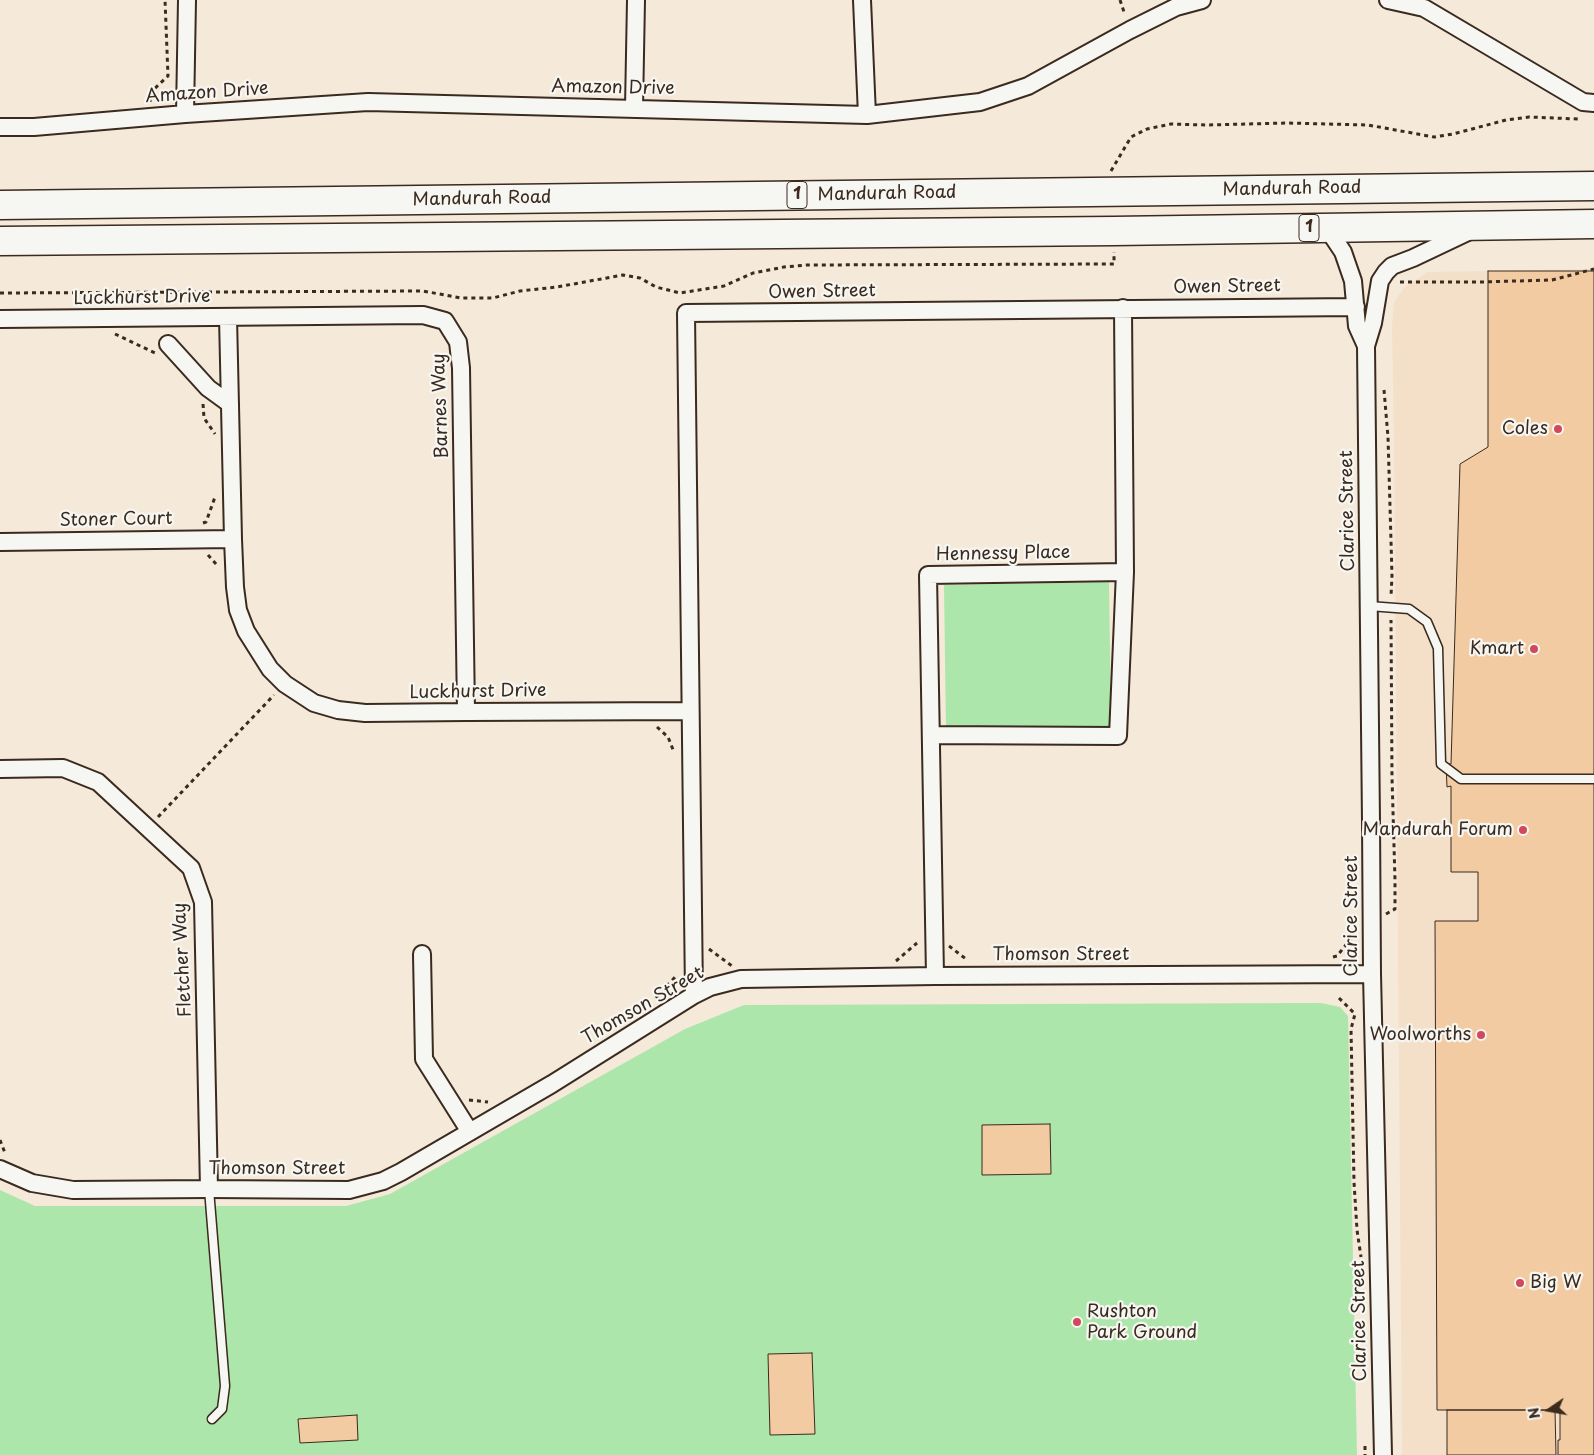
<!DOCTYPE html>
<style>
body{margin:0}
#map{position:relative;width:1594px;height:1455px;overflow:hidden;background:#f5e9da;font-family:"Playpen Sans",sans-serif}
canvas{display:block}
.north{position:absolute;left:1524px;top:1385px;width:50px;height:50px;-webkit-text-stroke:4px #f6f6f2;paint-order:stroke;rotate:258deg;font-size:14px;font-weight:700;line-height:20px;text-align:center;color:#3b2a1e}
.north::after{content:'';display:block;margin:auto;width:18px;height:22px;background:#3b2a1e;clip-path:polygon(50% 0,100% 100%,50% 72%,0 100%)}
</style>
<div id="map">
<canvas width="1594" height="1455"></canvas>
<div class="north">N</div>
</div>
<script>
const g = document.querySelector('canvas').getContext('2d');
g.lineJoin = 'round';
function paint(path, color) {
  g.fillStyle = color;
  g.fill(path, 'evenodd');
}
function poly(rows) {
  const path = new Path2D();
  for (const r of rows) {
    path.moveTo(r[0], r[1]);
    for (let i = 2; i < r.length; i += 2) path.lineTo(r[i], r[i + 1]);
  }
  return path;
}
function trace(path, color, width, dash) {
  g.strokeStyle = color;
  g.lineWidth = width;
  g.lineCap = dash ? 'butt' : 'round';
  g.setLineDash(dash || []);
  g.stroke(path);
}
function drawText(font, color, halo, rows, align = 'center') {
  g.font = font + ' "Playpen Sans",sans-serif';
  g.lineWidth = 4.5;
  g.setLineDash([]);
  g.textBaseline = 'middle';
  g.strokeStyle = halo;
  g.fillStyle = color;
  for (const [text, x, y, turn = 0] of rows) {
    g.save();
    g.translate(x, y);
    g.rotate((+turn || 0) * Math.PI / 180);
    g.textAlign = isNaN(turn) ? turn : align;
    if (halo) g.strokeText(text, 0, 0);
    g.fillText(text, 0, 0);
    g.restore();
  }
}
paint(poly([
 [1594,269,1594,1455,1402,1455,1394,443,1392,326,1394,302,1404,288,1427,272]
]), '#f4e0c9');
paint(poly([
 [1109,582,1111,728,946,730,944,585],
 [1321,1003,1340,1007,1348,1016,1357,1455,0,1455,0,1190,35,1206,346,1206,390,1194,685,1029,744,1005]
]), '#ade6aa');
const building = poly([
 [1488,271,1594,271,1594,1455,1558,1455,1558,1440,1560,1440,1560,1410,1437,1410,1435,921,1478,921,1478,872,1451,872,1451,786,1447,787,1446,764,1451,764,1460,464,1488,447,1488,271],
 [1050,1124,1051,1174,982,1175,982,1125,1050,1124],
 [812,1353,815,1434,770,1435,768,1354,812,1353],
 [1447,1410,1555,1410,1556,1455,1447,1455,1447,1410],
 [357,1415,358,1440,300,1443,298,1419,357,1415]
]);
paint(building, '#f2cba2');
trace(building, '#3b2a1e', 1);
const lane = poly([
 [1369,606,1409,609,1427,622,1438,648,1441,764,1461,779,1594,779],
 [209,1189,225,1386,222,1409,212,1419]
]);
const street = poly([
 [862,0,867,115],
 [1388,0,1424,8,1583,102,1594,103],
 [634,108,636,0],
 [185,114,187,0],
 [0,127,34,127,185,114,368,102,867,115,980,102,1028,86,1130,30,1176,7,1202,0],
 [1327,228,1343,252,1353,281,1357,326,1366,346],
 [228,317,233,539,235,587,238,610,246,631,270,669,285,684,314,703,338,710,365,713,466,712,690,711],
 [0,319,423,315,445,321,458,342,461,368,466,712],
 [168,344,208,388,230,404],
 [0,542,233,539],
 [931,735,1118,736,1125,572],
 [0,769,63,768,98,782,191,868,203,902,209,1189],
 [422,954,424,1059,470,1132],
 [935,976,928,575,1125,572,1123,308],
 [694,995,686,313,1356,307],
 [0,1169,32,1183,73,1190,209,1189,349,1190,383,1181,401,1172,552,1084,694,995,710,987,741,979,935,976,1372,974],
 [1383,1455,1372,974,1371,822,1366,346,1373,323,1380,281,1386,272,1392,266,1413,258,1472,230]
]);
const highway = poly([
 [0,205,1594,186],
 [0,241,1114,231,1594,224]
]);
trace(lane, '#3b2a1e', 11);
trace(street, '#3b2a1e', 20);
trace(highway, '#3b2a1e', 31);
trace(poly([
 [1120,0,1125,15],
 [150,102,150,93,168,76,165,0],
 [1111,171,1131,137,1147,129,1171,124,1206,125,1288,123,1368,125,1434,137,1453,134,1506,120,1529,117,1579,119],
 [1400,282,1480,282,1552,280,1594,269],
 [0,293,423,291,461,298,493,298,520,291,557,287,623,275,640,278,656,287,680,293,724,286,753,273,784,267,807,265,1114,264,1114,252],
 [115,334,155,353],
 [1384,390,1388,437,1392,576,1391,596],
 [203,404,204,418,215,434],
 [203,523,206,522,215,497],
 [208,555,217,565],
 [657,727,668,737,674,752],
 [158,817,274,695],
 [1386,914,1395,909,1395,880,1392,777,1391,620],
 [949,946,966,959],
 [709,949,732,966],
 [1333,957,1337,956,1353,936,1354,929],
 [896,961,917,943],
 [656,998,677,975],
 [1339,998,1355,1014,1351,1029,1354,1182,1357,1230,1361,1257],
 [469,1100,488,1102],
 [0,1140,5,1153],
 [224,1163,233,1174],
 [1365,1446,1365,1455]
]), '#3b2a1e', 3, [4, 4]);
trace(lane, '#f6f6f2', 8);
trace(street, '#f6f6f2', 16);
trace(highway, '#f6f6f2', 28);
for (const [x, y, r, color] of [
 [1558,429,5,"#d1495b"],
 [1534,649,5,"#d1495b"],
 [1523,830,5,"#d1495b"],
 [1481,1035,5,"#d1495b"],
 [1520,1283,5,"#d1495b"],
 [1077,1322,5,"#d1495b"]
]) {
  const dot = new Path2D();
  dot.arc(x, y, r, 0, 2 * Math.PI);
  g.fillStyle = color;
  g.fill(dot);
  trace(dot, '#f6f6f2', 2);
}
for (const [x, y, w] of [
 [797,195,20],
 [1309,228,20]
]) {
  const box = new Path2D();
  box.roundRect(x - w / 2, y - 13.5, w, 27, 4);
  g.fillStyle = '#f6f6f2';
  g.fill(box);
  trace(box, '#3b2a1e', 1);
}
drawText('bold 16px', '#3b2a1e', null, [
 ["1",797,195],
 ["1",1309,228]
]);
drawText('18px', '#3b2a1e', '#f6f6f2', [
 ["Amazon Drive",613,88,1],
 ["Amazon Drive",207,93,-4],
 ["Mandurah Road",1292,189,-1],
 ["Mandurah Road",887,194,-1],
 ["Mandurah Road",482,199,-1],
 ["Owen Street",1227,287,-1],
 ["Owen Street",822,292,-1],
 ["Luckhurst Drive",142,298,-1],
 ["Barnes Way",441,406,-92],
 ["Clarice Street",1348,511,-91],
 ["Stoner Court",116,520,-1],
 ["Hennessy Place",1003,554,-1],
 ["Luckhurst Drive",478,692,-1],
 ["Clarice Street",1352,916,-90],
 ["Thomson Street",1061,955],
 ["Fletcher Way",183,960,-93],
 ["Thomson Street",643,1006,-30],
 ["Thomson Street",277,1169],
 ["Clarice Street",1360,1321,-91]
]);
drawText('18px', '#3b2a1e', '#f6f6f2', [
 ["Coles",1548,429],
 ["Kmart",1524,649],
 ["Mandurah Forum",1513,830],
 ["Woolworths",1471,1035],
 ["Big W",1530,1283,"left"],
 ["Rushton",1087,1312,"left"],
 ["Park Ground",1087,1333,"left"]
], 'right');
</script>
